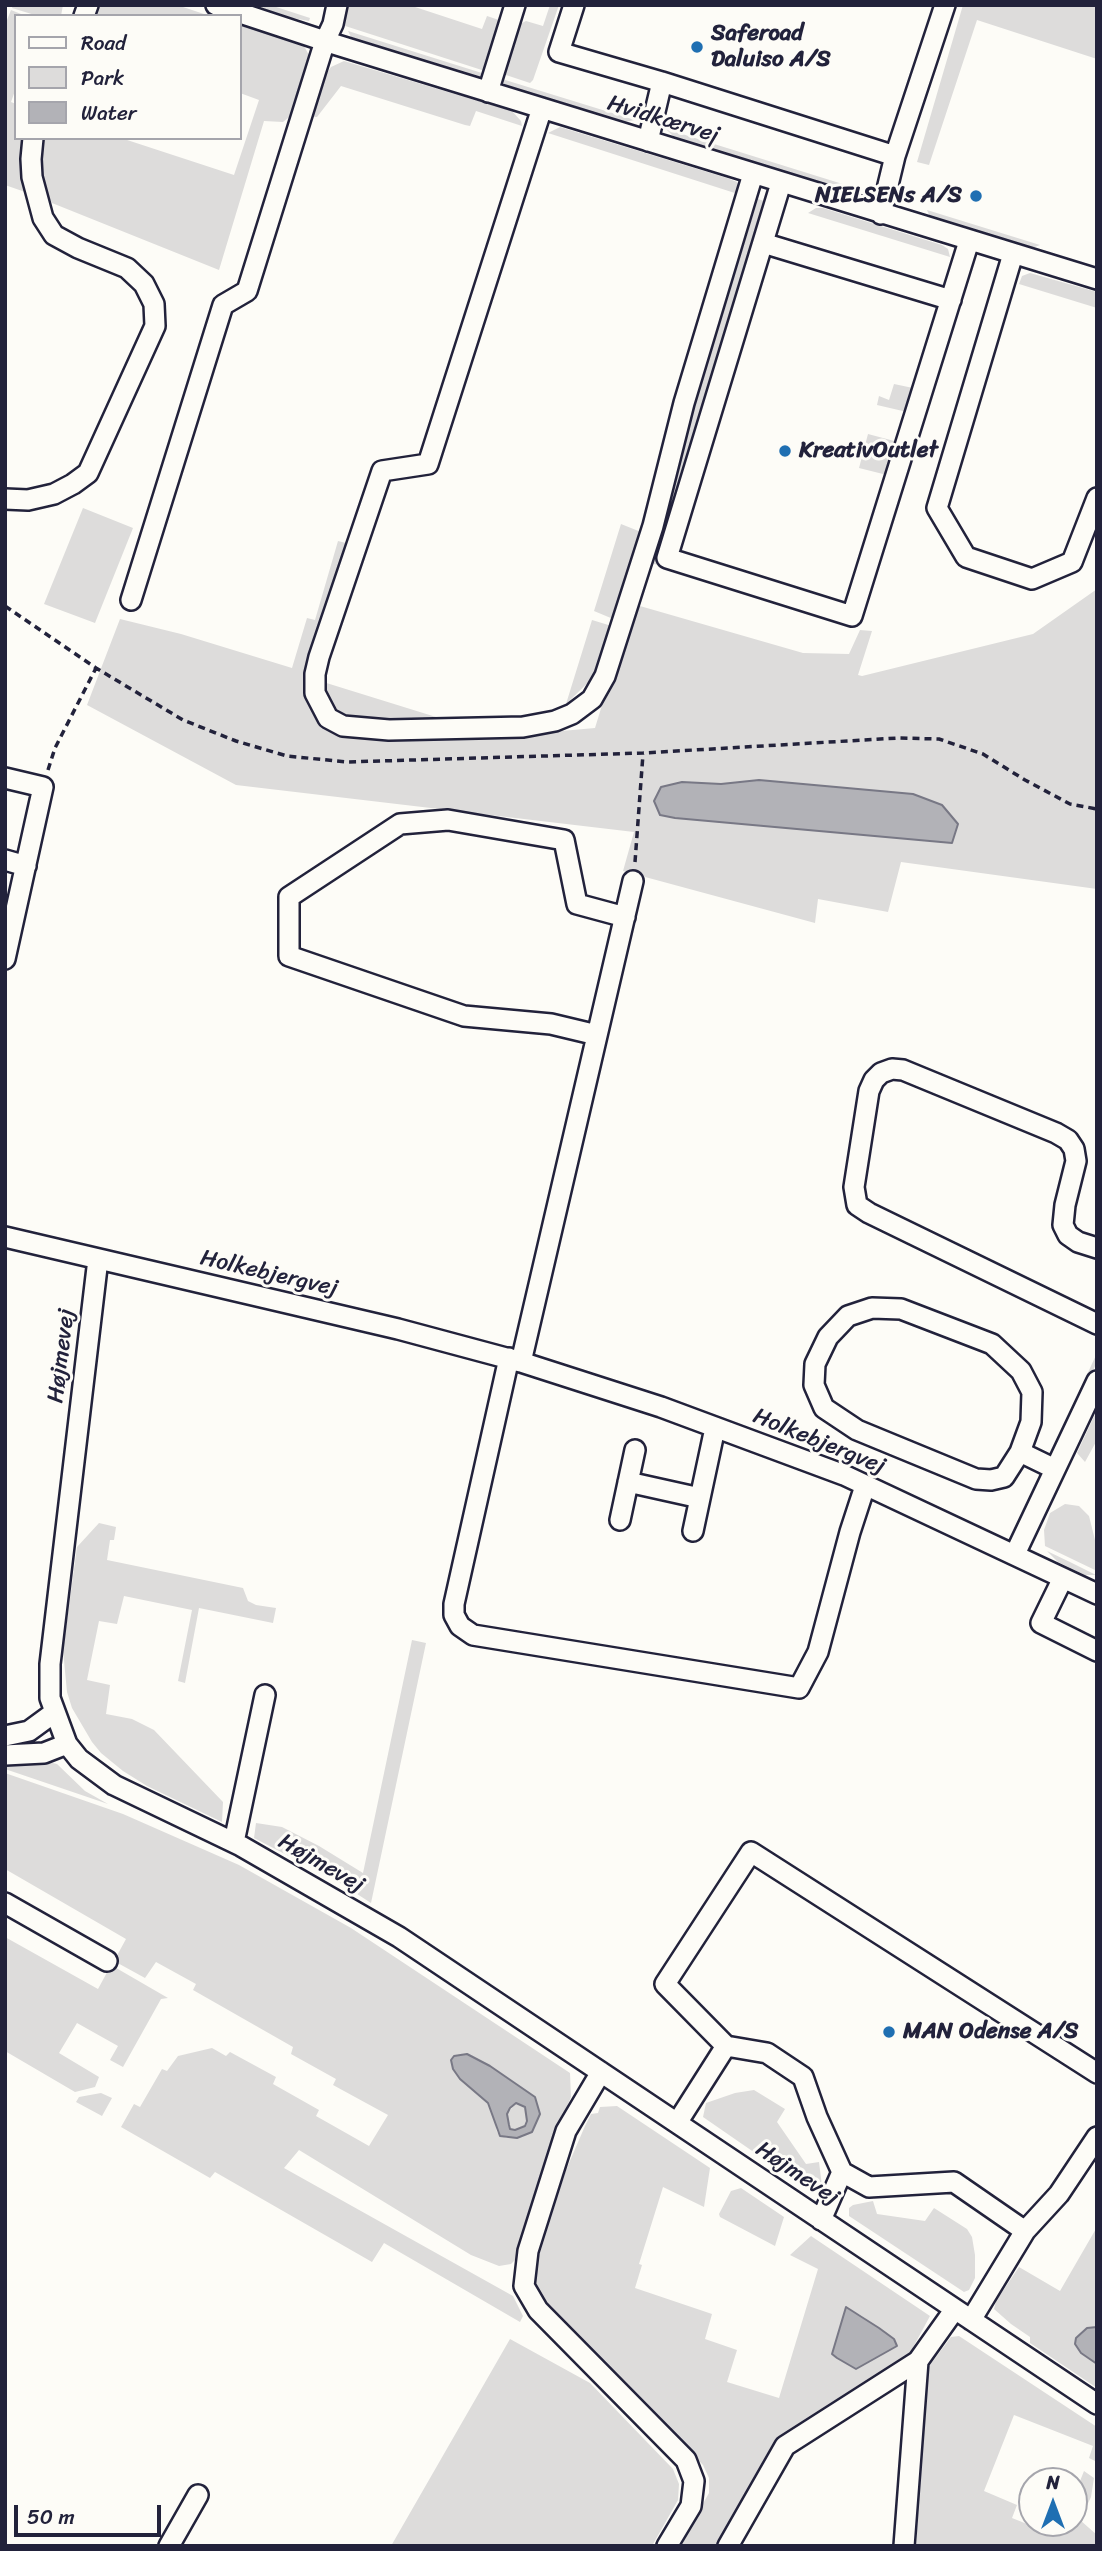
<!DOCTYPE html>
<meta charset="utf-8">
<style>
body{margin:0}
#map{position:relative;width:1102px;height:2551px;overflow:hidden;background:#fdfcf7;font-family:Sriracha,sans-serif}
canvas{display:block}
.frame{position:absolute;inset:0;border:7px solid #22223b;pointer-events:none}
.legend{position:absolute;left:14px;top:14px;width:228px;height:126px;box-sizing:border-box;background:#fdfcf7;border:2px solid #a5a5ac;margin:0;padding:9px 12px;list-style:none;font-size:21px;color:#22223b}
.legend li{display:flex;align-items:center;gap:14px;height:35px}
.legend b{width:35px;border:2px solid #a5a5ac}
.north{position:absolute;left:1018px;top:2467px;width:70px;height:70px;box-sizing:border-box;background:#fdfcf7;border:2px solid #a5a5ac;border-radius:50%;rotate:0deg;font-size:19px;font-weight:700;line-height:28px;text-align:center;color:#22223b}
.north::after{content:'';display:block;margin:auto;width:24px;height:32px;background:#1f6fb2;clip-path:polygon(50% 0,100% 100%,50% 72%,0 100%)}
.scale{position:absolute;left:14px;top:2505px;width:147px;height:32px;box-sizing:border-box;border:4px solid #22223b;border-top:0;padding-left:9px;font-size:21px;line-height:24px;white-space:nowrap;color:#22223b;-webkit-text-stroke:5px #fdfcf7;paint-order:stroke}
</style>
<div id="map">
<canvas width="1102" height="2551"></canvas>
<div class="frame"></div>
<ul class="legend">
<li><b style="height:9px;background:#fdfcf7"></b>Road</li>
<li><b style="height:19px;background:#dddcdb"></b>Park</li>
<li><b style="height:19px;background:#b2b2b7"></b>Water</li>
</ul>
<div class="north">N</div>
<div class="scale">50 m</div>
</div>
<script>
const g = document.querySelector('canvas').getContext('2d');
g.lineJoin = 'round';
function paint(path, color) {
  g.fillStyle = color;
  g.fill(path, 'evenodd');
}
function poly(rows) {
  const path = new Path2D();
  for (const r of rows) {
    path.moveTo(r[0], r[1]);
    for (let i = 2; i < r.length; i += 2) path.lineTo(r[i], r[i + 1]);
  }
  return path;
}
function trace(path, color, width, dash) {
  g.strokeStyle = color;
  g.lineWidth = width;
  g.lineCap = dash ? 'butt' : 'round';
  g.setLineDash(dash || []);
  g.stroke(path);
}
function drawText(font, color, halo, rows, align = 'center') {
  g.font = font + ' Sriracha,sans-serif';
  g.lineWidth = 6;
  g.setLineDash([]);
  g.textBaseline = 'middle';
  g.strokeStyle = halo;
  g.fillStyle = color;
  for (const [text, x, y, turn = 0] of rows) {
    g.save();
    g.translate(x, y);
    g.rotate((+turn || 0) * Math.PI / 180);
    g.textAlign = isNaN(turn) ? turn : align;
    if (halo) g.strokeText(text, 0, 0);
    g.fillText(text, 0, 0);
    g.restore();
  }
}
paint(poly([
 [13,5,63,5,61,16,38,16,12,8],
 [99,5,177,5,210,16,96,16],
 [251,5,270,5,310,18,309,21,287,17],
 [344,5,409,5,482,29,487,16,502,21,488,72,339,24],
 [550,5,559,5,533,80,530,83,503,74,518,25,526,21,543,26],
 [963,5,1097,5,1097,59,977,20,929,165,917,162],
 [11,10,26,16,16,16,16,88,11,102,16,104,16,138,22,138,22,179,28,193,5,185,5,25],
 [240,25,304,46,310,57,309,78,293,114,283,122,264,121,219,270,52,203,47,194,39,169,41,138,121,138,234,175,259,100,240,93],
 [348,31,485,74,480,77,468,74,351,37],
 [344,61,512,111,521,121,522,126,476,111,470,126,465,125,341,86,317,117,314,117,312,112,325,76,331,67],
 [502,79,635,120,624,122,513,88,504,84],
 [560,127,727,178,737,182,741,195,548,133],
 [666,129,865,191,858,194,674,137],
 [758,199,764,201,739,295,658,565,646,562],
 [816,208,823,208,942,245,948,249,950,257,808,213],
 [927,210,1040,245,1032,248,930,217],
 [1030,273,1097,292,1097,308,1019,284,1022,276],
 [894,384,913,388,907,412,877,405,879,396,889,400],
 [868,434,898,442,887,475,859,468],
 [83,508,133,528,95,623,44,604],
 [621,524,646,534,618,621,594,611],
 [338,541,346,543,309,661,304,695,326,727,539,733,595,728,633,604,803,653,849,654,860,630,872,631,858,675,862,676,1033,634,1097,589,1097,889,901,862,888,912,818,899,815,923,623,871,634,832,236,785,87,705,120,619,181,634,292,668,307,618,315,620],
 [592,620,615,627,603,668,566,704],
 [320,681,436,717,387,724,344,718,329,708],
 [1097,1353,1097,1362,1059,1441,1051,1452],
 [1097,1410,1097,1440,1085,1462,1077,1453],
 [1065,1504,1079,1506,1089,1516,1097,1548,1097,1571,1045,1546,1044,1530,1050,1513],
 [99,1523,116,1527,114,1540,110,1540,107,1560,243,1588,248,1601,256,1605,276,1608,273,1623,199,1608,185,1683,178,1681,192,1610,124,1596,117,1624,99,1621,87,1680,110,1685,106,1714,132,1719,154,1730,223,1802,222,1822,147,1786,123,1771,101,1753,92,1742,72,1708,67,1692,63,1650,77,1547],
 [1047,1551,1072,1563,1096,1575,1085,1575,1058,1562],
 [412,1640,426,1643,371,1903,337,1881,254,1838,256,1823,282,1827,319,1846,363,1873],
 [41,1760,57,1764,85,1791,108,1804,5,1769,5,1764],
 [5,1773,123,1814,239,1865,351,1928,570,2073,571,2097,550,2148,515,2260,511,2264,499,2266,471,2255,299,2150,284,2168,513,2296,523,2316,520,2322,384,2243,372,2262,215,2172,210,2178,121,2127,134,2104,140,2107,162,2069,167,2071,178,2056,212,2048,226,2056,230,2052,276,2077,273,2084,319,2110,316,2116,369,2146,388,2115,333,2085,336,2079,291,2054,293,2047,193,1990,196,1984,156,1962,145,1978,114,1961,126,1939,5,1869],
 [467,2054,490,2066,535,2097,523,2137,506,2138,497,2132,493,2112,488,2103,460,2079,453,2069,451,2060,454,2056],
 [5,1937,98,1989,111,1965,168,1998,161,1999,123,2067,110,2060,118,2046,77,2023,59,2053,99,2077,95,2087,75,2092,5,2051],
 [754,2090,785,2109,777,2122,806,2164,819,2162,822,2186,816,2193,813,2193,703,2117,706,2103,735,2093],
 [101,2093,112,2098,102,2116,76,2102,79,2097],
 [516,2103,525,2107,527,2121,526,2126,515,2130,510,2129,509,2125,507,2114],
 [617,2106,710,2168,704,2207,663,2187,639,2264,642,2265,635,2288,712,2314,705,2339,737,2350,727,2382,779,2398,818,2269,790,2255,811,2236,930,2316,910,2353,757,2481,717,2546,679,2546,709,2493,709,2478,703,2465,544,2303,537,2293,533,2282,535,2269,566,2170,585,2126,591,2114,598,2113,600,2107],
 [846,2307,862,2316,894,2339,833,2353],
 [741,2188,784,2217,775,2246,720,2217,719,2214,731,2191],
 [873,2201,877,2214,925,2221,934,2208,967,2229,972,2237,975,2255,975,2278,969,2290,964,2292,849,2216,849,2208,853,2205],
 [1097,2227,1097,2327,1087,2328,1076,2338,1075,2344,1081,2353,1097,2364,1097,2388,1030,2343,1030,2337,1011,2324,994,2309,996,2301,1019,2267,1060,2291],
 [959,2336,1097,2427,1097,2462,1089,2458,1093,2446,1014,2415,984,2491,1017,2505,1012,2518,1032,2526,1034,2523,1074,2523,1074,2496,1084,2471,1094,2478,1091,2497,1080,2520,1097,2535,1097,2546,916,2546,927,2369,951,2337],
 [510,2339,590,2383,673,2469,679,2484,678,2500,652,2546,391,2546]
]), '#dddcdb');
const water = poly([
 [759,780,913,794,942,805,958,824,952,843,675,818,660,815,654,801,661,787,682,782,721,784,759,780],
 [467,2054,490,2066,535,2097,540,2114,532,2132,517,2138,500,2136,488,2103,460,2079,453,2069,451,2060,454,2056,467,2054],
 [516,2103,525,2107,527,2121,525,2126,515,2130,510,2129,509,2125,507,2114,510,2108,516,2103],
 [846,2307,879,2328,894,2339,897,2346,856,2369,837,2358,832,2354,846,2307],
 [1097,2327,1097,2364,1081,2353,1075,2344,1076,2338,1087,2328,1097,2327]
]);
paint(water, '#b2b2b7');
trace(water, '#787885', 2);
const minor = poly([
 [216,5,337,45,1097,279],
 [574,5,559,52,662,82,895,156],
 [84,16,88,5],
 [488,92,515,5],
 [542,108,428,464,382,471,319,657,315,674,315,693,328,718,343,726,389,730,523,727,555,721,572,714,592,699,605,676,653,526,684,403,753,174],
 [648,141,662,82],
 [781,183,667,558,852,616,969,241],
 [881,214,895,156,945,5],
 [763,243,951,300],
 [1013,254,937,508,966,557,1032,579,1072,562,1097,498],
 [5,499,28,500,54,494,73,484,88,473,155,326,154,304,144,284,127,268,78,248,54,235,43,218,32,177,31,159,33,138],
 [131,600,223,305,247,291,325,41,333,24,337,5],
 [5,778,43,787,5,959],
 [5,860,26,866],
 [597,1035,551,1024,464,1016,289,956,289,897,400,824,448,820,564,840,577,904,625,917],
 [5,1237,398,1329,521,1362,661,1407,844,1475,1097,1594],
 [1097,1248,1078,1242,1068,1235,1063,1225,1065,1205,1076,1161,1074,1149,1068,1140,1056,1133,903,1070,892,1069,881,1073,874,1080,869,1091,854,1187,857,1205,869,1213,1097,1324],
 [98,1259,50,1664,50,1698,67,1744,79,1759,114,1785,241,1846,399,1937,1097,2404],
 [509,1358,454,1604,454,1615,460,1626,473,1635,799,1688,818,1652,850,1532,865,1486],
 [521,1362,633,881],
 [1020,1452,1004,1477,991,1480,976,1479,857,1430,824,1408,814,1385,815,1364,828,1337,848,1316,872,1308,901,1309,992,1344,1021,1371,1032,1392,1031,1422,1020,1452,1055,1469],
 [628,1482,700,1498],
 [620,1520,635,1450],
 [693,1531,715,1428],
 [1015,1554,1097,1381],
 [1063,1578,1041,1623,1097,1651],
 [5,1736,29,1731,55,1712],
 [5,1755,44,1753,67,1744],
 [234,1842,265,1695],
 [5,1903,107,1961],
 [726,2046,665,1984,751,1852,1097,2073],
 [601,2072,566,2131,528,2251,524,2286,538,2310,686,2460,694,2481,691,2506,667,2546],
 [677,2123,726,2046,767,2053,803,2077,817,2117,842,2172,821,2220],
 [842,2172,869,2187,954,2182,1025,2231],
 [971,2320,1025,2231,1059,2194,1097,2137],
 [169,2546,198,2495],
 [728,2546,785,2446,918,2361,955,2309],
 [904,2546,918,2361]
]);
trace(minor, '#22223b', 24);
trace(poly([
 [5,606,96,668,183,720,236,741,287,756,347,762,643,753,898,738,939,739,983,754,1025,780,1070,804,1097,809],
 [48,770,55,748,96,668],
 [635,862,643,754]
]), '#22223b', 3.5, [7, 5]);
trace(minor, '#fdfcf7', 19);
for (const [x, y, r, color] of [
 [697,47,7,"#1f6fb2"],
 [976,196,7,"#1f6fb2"],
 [785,451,7,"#1f6fb2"],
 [889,2032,7,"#1f6fb2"]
]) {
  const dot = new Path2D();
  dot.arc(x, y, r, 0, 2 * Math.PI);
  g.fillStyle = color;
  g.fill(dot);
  trace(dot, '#fdfcf7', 2.5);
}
drawText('bold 23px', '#22223b', '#fdfcf7', [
 ["Saferoad",711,34],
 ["Daluiso A/S",711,60],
 ["NIELSENs A/S",962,196,"right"],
 ["KreativOutlet",799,451],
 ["MAN Odense A/S",903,2032]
], 'left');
drawText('23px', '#22223b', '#fdfcf7', [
 ["Hvidkærvej",663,120,17],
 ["Holkebjergvej",269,1274,13],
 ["Højmevej",62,1356,-83],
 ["Holkebjergvej",819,1442,22],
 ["Højmevej",321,1864,30],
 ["Højmevej",797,2174,34]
]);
</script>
